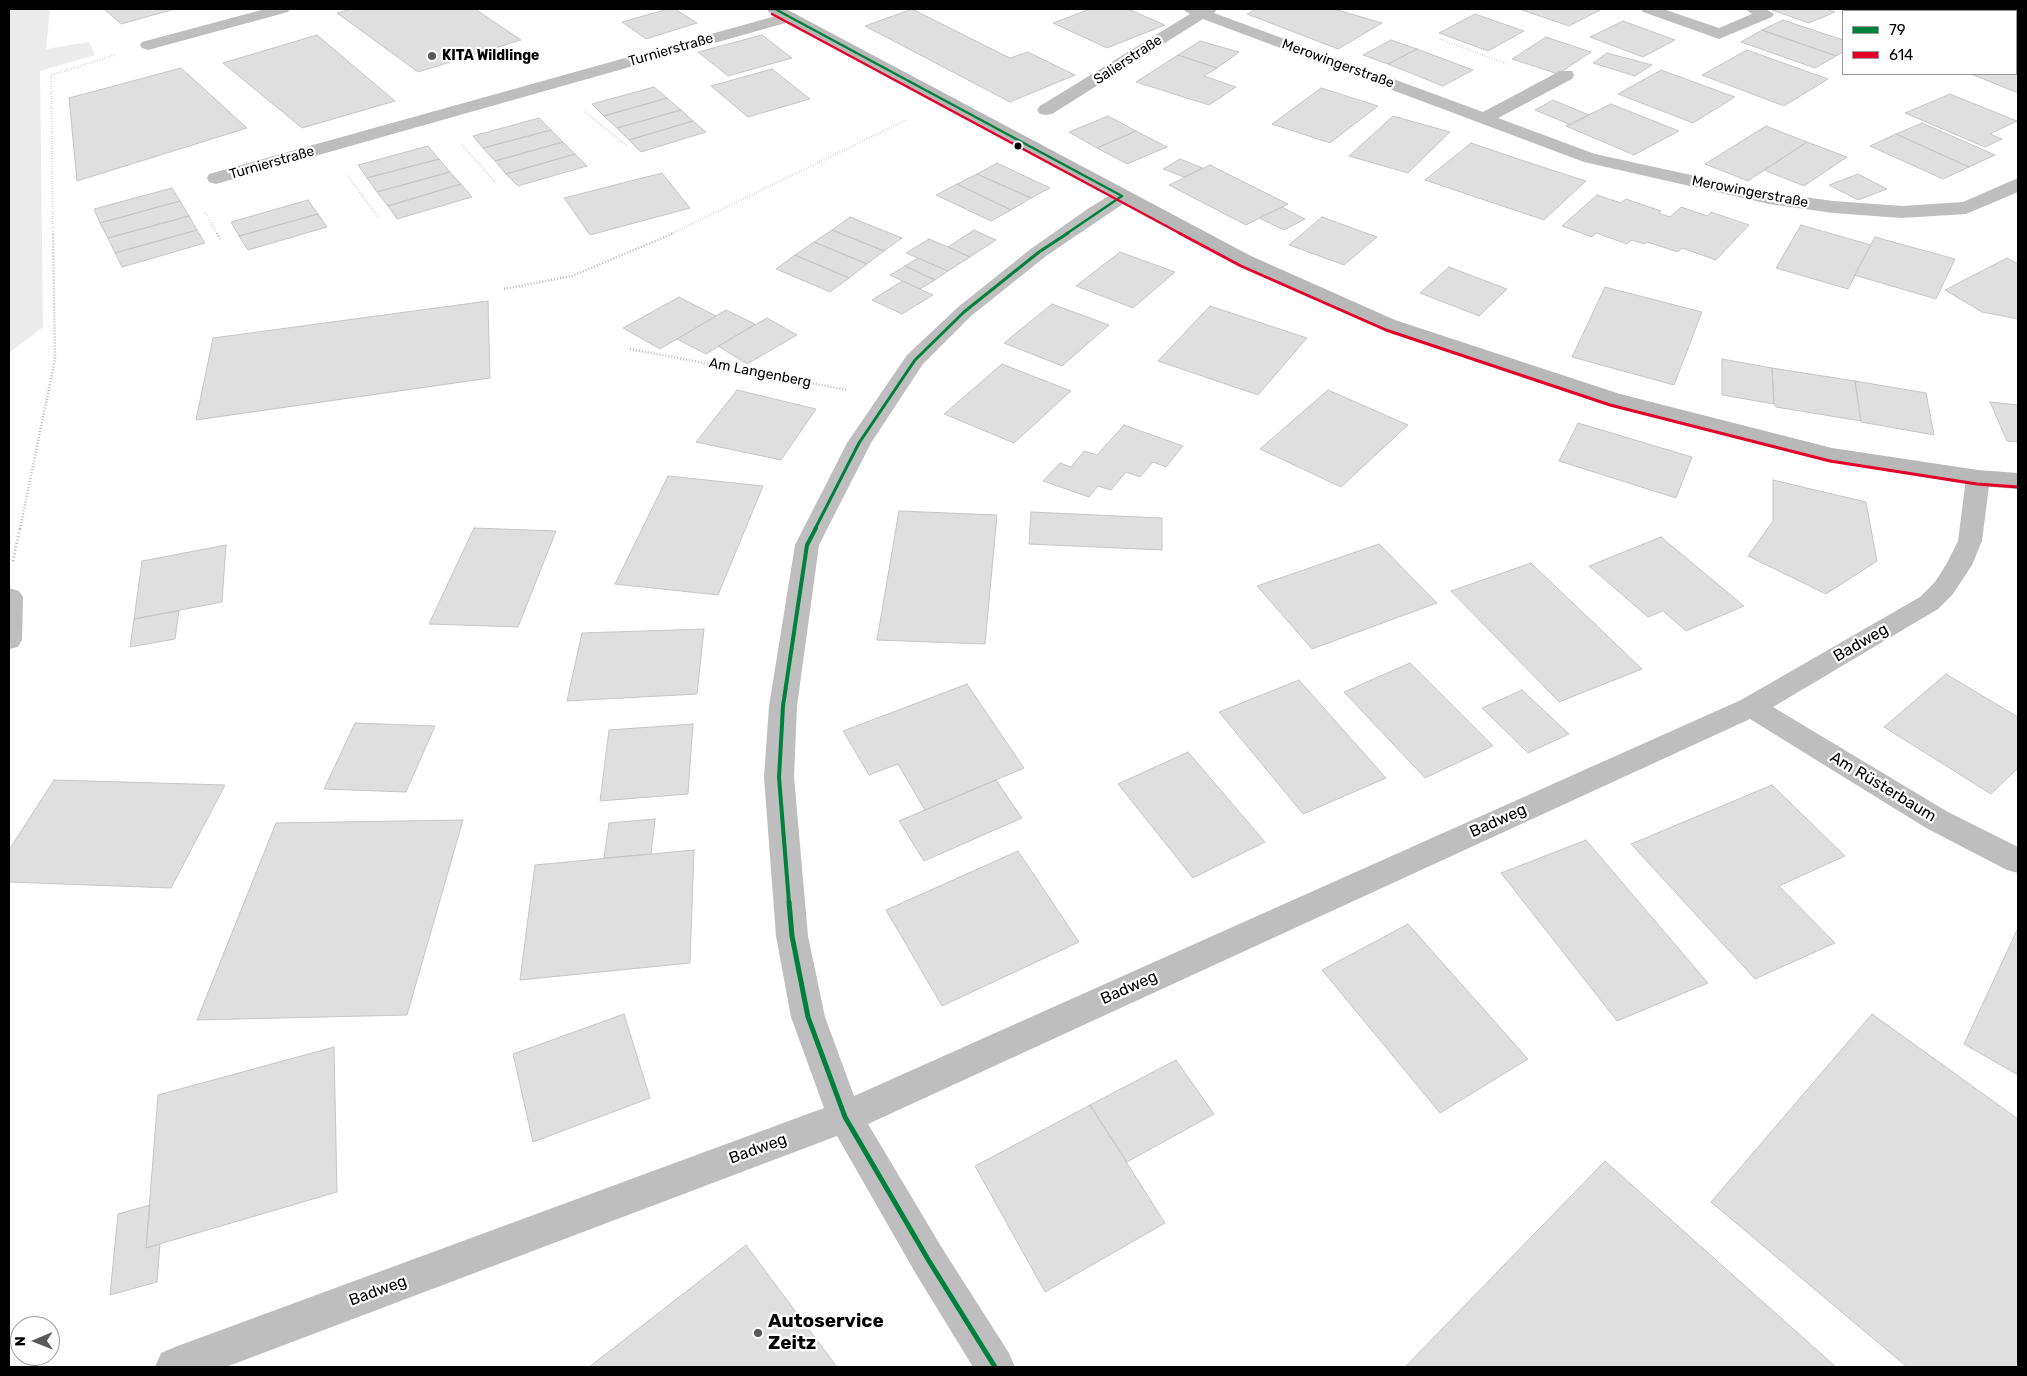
<!DOCTYPE html>
<meta charset="utf-8">
<style>
body{margin:0}
#map{position:relative;width:2027px;height:1376px;overflow:hidden;background:#fff;font-family:Rubik,sans-serif}
canvas{display:block}
.frame{position:absolute;inset:0;border:10px solid #000;pointer-events:none}
.legend{position:absolute;left:1842px;top:10px;width:175px;height:65px;box-sizing:border-box;background:#fff;border:1px solid #999;margin:0;padding:6px 9px;list-style:none;font-size:15px;color:#000}
.legend li{display:flex;align-items:center;gap:10px;height:25px}
.legend b{width:25px;border:1px solid #999}
.north{position:absolute;left:10px;top:1316px;width:50px;height:50px;box-sizing:border-box;background:#fff;border:1px solid #999;border-radius:50%;rotate:269deg;font-size:14px;font-weight:700;line-height:20px;text-align:center;color:#000}
.north::after{content:'';display:block;margin:auto;width:18px;height:22px;background:#595959;clip-path:polygon(50% 0,100% 100%,50% 72%,0 100%)}
</style>
<div id="map">
<canvas width="2027" height="1376"></canvas>
<div class="frame"></div>
<ul class="legend">
<li><b style="height:6px;background:#00803d"></b>79</li>
<li><b style="height:6px;background:#e4002b"></b>614</li>
</ul>
<div class="north">N</div>
</div>
<script>
const g = document.querySelector('canvas').getContext('2d');
g.lineJoin = 'round';
function paint(path, color) {
  g.fillStyle = color;
  g.fill(path, 'evenodd');
}
function poly(rows) {
  const path = new Path2D();
  for (const r of rows) {
    path.moveTo(r[0], r[1]);
    for (let i = 2; i < r.length; i += 2) path.lineTo(r[i], r[i + 1]);
  }
  return path;
}
function trace(path, color, width, dash) {
  g.strokeStyle = color;
  g.lineWidth = width;
  g.lineCap = dash ? 'butt' : 'round';
  g.setLineDash(dash || []);
  g.stroke(path);
}
function drawText(font, color, halo, rows, align = 'center') {
  g.font = font + ' Rubik,sans-serif';
  g.lineWidth = 4.5;
  g.setLineDash([]);
  g.textBaseline = 'middle';
  g.strokeStyle = halo;
  g.fillStyle = color;
  for (const [text, x, y, turn = 0] of rows) {
    g.save();
    g.translate(x, y);
    g.rotate((+turn || 0) * Math.PI / 180);
    g.textAlign = isNaN(turn) ? turn : align;
    if (halo) g.strokeText(text, 0, 0);
    g.fillText(text, 0, 0);
    g.restore();
  }
}
paint(poly([
 [9,9,50,9,46,49,89,42,95,55,40,71,43,327,9,353]
]), '#ebebeb');
const building = poly([
 [104,9,175,9,121,24,104,9],
 [352,9,475,9,521,40,418,72,337,13,352,9],
 [668,9,675,9,697,23,646,39,622,22,668,9],
 [912,9,1010,58,1028,52,1075,75,1010,102,865,26,912,9],
 [1090,9,1128,9,1165,25,1107,48,1053,23,1090,9],
 [1257,9,1334,9,1382,23,1338,49,1247,14,1257,9],
 [1519,9,1602,9,1569,26,1519,9],
 [1775,9,1826,9,1835,12,1809,23,1772,10,1775,9],
 [1855,9,1925,9,1918,11,1861,11,1855,9],
 [1475,14,1524,31,1488,51,1439,33,1475,14],
 [1783,20,1843,40,1843,52,1836,56,1762,30,1783,20],
 [1623,21,1675,40,1643,57,1590,37,1623,21],
 [1762,30,1836,56,1815,68,1741,42,1762,30],
 [317,35,395,101,302,128,223,63,317,35],
 [762,35,792,58,728,76,698,52,762,35],
 [1546,37,1591,52,1558,74,1512,59,1546,37],
 [1391,40,1417,49,1388,64,1363,55,1391,40],
 [1200,41,1239,52,1217,68,1178,55,1200,41],
 [1417,49,1473,70,1443,86,1388,64,1417,49],
 [1747,50,1828,79,1784,106,1702,75,1747,50],
 [1607,53,1652,65,1635,76,1593,63,1607,53],
 [2018,54,2018,93,1971,74,2016,74,2016,55,2018,54],
 [1178,55,1217,68,1204,76,1236,87,1209,105,1136,82,1178,55],
 [181,68,247,128,77,181,69,98,181,68],
 [772,69,810,99,748,117,711,86,772,69],
 [1661,70,1735,97,1693,123,1618,94,1661,70],
 [654,87,667,98,604,116,592,104,654,87],
 [1321,88,1378,106,1330,143,1272,124,1321,88],
 [1950,94,2017,121,1990,134,2002,139,1985,147,1905,113,1950,94],
 [667,98,681,110,617,128,604,116,667,98],
 [1553,100,1589,115,1571,125,1535,110,1553,100],
 [1611,104,1679,131,1634,155,1566,126,1611,104],
 [681,110,693,121,629,140,617,128,681,110],
 [1108,116,1136,131,1097,148,1069,132,1108,116],
 [1393,116,1450,132,1408,173,1349,156,1393,116],
 [539,118,551,130,483,148,473,136,539,118],
 [693,121,706,132,641,152,629,140,693,121],
 [1922,123,1995,155,1969,167,1896,134,1922,123],
 [1766,126,1807,142,1748,181,1705,164,1766,126],
 [551,130,563,142,495,161,483,148,551,130],
 [1136,131,1167,147,1127,164,1097,148,1136,131],
 [1896,134,1969,167,1943,179,1870,146,1896,134],
 [563,142,575,154,506,174,495,161,563,142],
 [1807,142,1847,157,1804,186,1764,170,1807,142],
 [1471,143,1530,163,1586,181,1544,220,1425,180,1471,143],
 [428,146,439,159,367,178,358,165,428,146],
 [575,154,587,166,518,186,506,174,575,154],
 [439,159,450,172,377,192,367,178,439,159],
 [1180,159,1203,168,1184,177,1163,169,1180,159],
 [997,163,1050,188,1031,198,977,174,997,163],
 [1210,165,1288,204,1246,225,1169,185,1210,165],
 [450,172,461,184,388,206,377,192,450,172],
 [662,173,690,208,590,235,564,198,662,173],
 [977,174,1031,198,1011,210,957,184,977,174],
 [1858,174,1887,189,1858,200,1829,185,1858,174],
 [461,184,472,197,397,219,388,206,461,184],
 [957,184,1011,210,991,221,936,195,957,184],
 [172,188,180,201,100,223,94,209,172,188],
 [1597,195,1621,203,1626,199,1661,211,1658,213,1670,217,1681,207,1707,216,1711,212,1749,225,1716,260,1682,248,1678,252,1647,242,1645,244,1631,240,1627,244,1596,233,1592,237,1562,226,1597,195],
 [308,200,318,214,239,236,231,222,308,200],
 [180,201,189,216,108,238,100,223,180,201],
 [1282,207,1305,219,1284,230,1259,218,1282,207],
 [318,214,327,227,248,250,239,236,318,214],
 [189,216,197,230,115,253,108,238,189,216],
 [850,217,902,238,884,251,832,230,850,217],
 [1322,217,1377,237,1344,265,1289,245,1322,217],
 [1801,225,1871,245,1848,289,1776,268,1801,225],
 [197,230,205,243,122,267,115,253,197,230],
 [832,230,884,251,867,264,814,242,832,230],
 [974,230,996,240,970,257,948,247,974,230],
 [1875,237,1955,259,1936,299,1854,275,1875,237],
 [929,239,948,247,970,257,948,271,906,253,929,239],
 [814,242,867,264,849,278,795,255,814,242],
 [1120,252,1175,272,1133,308,1076,286,1120,252],
 [795,255,849,278,830,292,776,269,795,255],
 [918,258,948,271,935,280,905,266,918,258],
 [2007,258,2018,264,2018,319,1982,312,1945,290,2007,258],
 [905,266,935,280,920,289,890,275,905,266],
 [1449,267,1507,289,1479,316,1420,293,1449,267],
 [902,281,933,295,902,314,872,300,902,281],
 [1605,287,1702,312,1674,385,1572,357,1605,287],
 [679,297,716,316,660,349,623,328,679,297],
 [488,301,490,378,196,420,213,338,488,301],
 [1052,304,1109,325,1062,366,1004,343,1052,304],
 [1210,306,1307,338,1258,395,1158,361,1210,306],
 [726,310,755,324,706,354,677,339,726,310],
 [767,318,797,335,747,364,718,346,767,318],
 [1722,359,1772,368,1774,404,1722,395,1722,359],
 [1002,364,1071,391,1014,443,944,414,1002,364],
 [1772,368,1855,381,1861,421,1776,407,1774,404,1772,368],
 [1855,381,1926,393,1934,435,1861,422,1855,381],
 [737,390,816,409,781,460,696,442,737,390],
 [1328,390,1408,425,1341,487,1260,449,1328,390],
 [1990,402,2018,405,2018,442,2007,441,1990,402],
 [1578,423,1692,457,1676,498,1559,461,1578,423],
 [1124,425,1183,446,1166,467,1153,462,1140,477,1126,472,1111,490,1098,486,1089,497,1043,481,1060,463,1071,467,1084,451,1097,455,1124,425],
 [668,476,763,486,718,595,615,584,668,476],
 [1773,480,1866,502,1877,561,1826,594,1748,556,1773,521,1773,480],
 [899,511,997,515,985,644,877,640,899,511],
 [1031,512,1162,518,1162,550,1029,544,1031,512],
 [474,528,556,531,518,627,429,624,474,528],
 [1661,537,1744,606,1686,631,1663,611,1648,617,1589,566,1661,537],
 [1379,544,1437,603,1312,649,1257,586,1379,544],
 [226,545,222,602,134,619,142,561,226,545],
 [1531,563,1642,669,1559,702,1451,591,1531,563],
 [179,611,175,639,130,647,134,619,179,611],
 [704,629,697,694,567,701,582,633,704,629],
 [1410,663,1493,746,1425,778,1344,692,1410,663],
 [1946,674,2018,717,2018,768,1991,794,1884,727,1946,674],
 [1299,680,1386,778,1303,814,1219,712,1299,680],
 [967,684,1024,768,925,810,898,764,869,775,843,731,967,684],
 [1522,690,1569,734,1528,753,1482,708,1522,690],
 [355,723,435,726,406,792,324,789,355,723],
 [693,724,688,794,600,801,609,730,693,724],
 [1188,752,1265,842,1193,878,1118,784,1188,752],
 [54,780,225,785,171,888,9,882,9,850,54,780],
 [996,780,1022,818,924,861,899,821,996,780],
 [1772,785,1845,856,1779,886,1835,943,1755,979,1631,844,1772,785],
 [655,819,651,854,604,858,609,823,655,819],
 [463,820,407,1015,197,1020,276,823,463,820],
 [1586,840,1708,983,1617,1021,1501,873,1586,840],
 [694,850,690,963,520,980,535,865,694,850],
 [1018,851,1079,942,942,1006,886,910,1018,851],
 [1408,924,1528,1059,1440,1113,1322,970,1408,924],
 [2018,928,2018,1075,1964,1044,2018,928],
 [624,1014,650,1098,533,1142,513,1054,624,1014],
 [1872,1014,2018,1119,2018,1367,1907,1367,1711,1202,1872,1014],
 [334,1047,337,1192,146,1248,158,1095,334,1047],
 [1176,1060,1214,1114,1127,1162,1090,1105,1176,1060],
 [1090,1105,1165,1223,1045,1292,975,1166,1090,1105],
 [1605,1161,1836,1367,1405,1367,1605,1161],
 [150,1205,146,1248,160,1244,157,1282,110,1295,118,1214,150,1205],
 [746,1245,837,1367,589,1367,746,1245]
]);
paint(building, '#dfdfdf');
trace(building, '#c6c6c6', 1);
trace(poly([
 [1440,39,1507,64],
 [585,112,627,146],
 [462,145,497,184],
 [348,176,378,217],
 [206,213,217,234],
 [53,234,51,75,115,55],
 [671,234,906,120]
]), '#b9b9b9', 2, [0.5, 2]);
trace(poly([
 [217,233,220,239],
 [504,289,572,276,674,233],
 [630,349,847,390],
 [20,529,55,359,53,233]
]), '#b9b9b9', 2.5, [1, 2]);
trace(poly([
 [13,561,20,528]
]), '#b9b9b9', 3, [1, 2.5]);
paint(poly([
 [265,9,290,9,288,12,148,50,142,48,140,45,142,42,265,9],
 [790,12,796,14,798,17,796,20,223,182,216,184,209,182,207,178,209,174,790,12]
]), '#bebebe');
paint(poly([
 [1182,9,1217,9,1214,13,1483,112,1560,71,1572,71,1574,75,1572,79,1498,118,1595,154,1769,192,1833,201,1902,206,1963,202,2018,178,2018,192,1966,214,1902,218,1833,213,1769,204,1584,162,1203,19,1052,114,1046,115,1040,114,1037,110,1040,106,1190,14,1182,9],
 [1641,9,1663,9,1719,28,1752,14,1745,9,1766,9,1774,14,1772,17,1719,39,1643,12,1641,9],
 [1978,9,1998,9,2000,11,1980,11,1978,9],
 [2016,17,2018,18,2018,28,2016,27,2016,17],
 [1122,190,1129,192,1131,196,1129,200,1046,256,971,316,923,364,871,443,819,545,797,706,794,777,808,936,825,1017,854,1096,1741,700,1920,597,1935,582,1947,563,1958,541,1966,478,1970,473,1978,470,1986,473,1990,478,1982,541,1972,565,1953,594,1938,609,1773,707,1948,812,2018,847,2018,873,2007,870,1926,828,1750,719,868,1124,942,1248,1009,1353,1015,1367,973,1367,916,1274,837,1136,226,1367,155,1367,161,1353,175,1347,824,1108,791,1017,776,936,764,777,769,706,795,545,847,443,907,355,957,308,1032,248,1089,208,1115,192,1122,190],
 [9,588,19,591,23,597,22,640,18,647,9,649,9,588]
]), '#bebebe');
paint(poly([
 [767,9,786,9,1251,256,1395,320,1620,394,1832,448,1978,470,2018,473,2018,489,1978,486,1832,462,1604,404,1381,328,1237,264,938,105,769,12,767,9]
]), '#b8b8b8');
trace(poly([
 [775,9,1122,196],
 [1066,234,1122,196]
]), '#00803d', 2.5);
trace(poly([
 [815,529,859,443,915,360,964,312,1039,252,1068,233]
]), '#00803d', 3);
trace(poly([
 [789,903,779,777,783,706,807,545,816,528]
]), '#00803d', 4);
trace(poly([
 [789,902,792,936,808,1017,845,1117,929,1261,995,1367]
]), '#00803d', 5);
trace(poly([
 [772,14,1181,234]
]), '#e4002b', 2.5);
trace(poly([
 [1179,233,1241,266,1386,330,1610,405,1830,461,1977,484,2018,487]
]), '#e4002b', 3);
for (const [x, y, r, color] of [
 [432,56,5,"#595959"],
 [1018,146,4.5,"#000"],
 [758,1333,5,"#595959"]
]) {
  const dot = new Path2D();
  dot.arc(x, y, r, 0, 2 * Math.PI);
  g.fillStyle = color;
  g.fill(dot);
  trace(dot, '#fff', 2);
}
drawText('14px', '#000', '#fff', [
 ["Turnierstraße",671,50,-16],
 ["Salierstraße",1128,60,-33],
 ["Merowingerstraße",1338,64,20],
 ["Turnierstraße",272,163,-16],
 ["Merowingerstraße",1750,192,11],
 ["Am Langenberg",760,373,11]
]);
drawText('bold 14px', '#000', '#fff', [
 ["KITA Wildlinge",442,56]
], 'left');
drawText('16px', '#000', '#fff', [
 ["Badweg",1861,643,-30],
 ["Am Rüsterbaum",1883,787,31],
 ["Badweg",1498,821,-24],
 ["Badweg",1129,988,-24],
 ["Badweg",758,1149,-20],
 ["Badweg",378,1291,-20]
]);
drawText('bold 19px', '#000', '#fff', [
 ["Autoservice",768,1322],
 ["Zeitz",768,1344]
], 'left');
</script>
